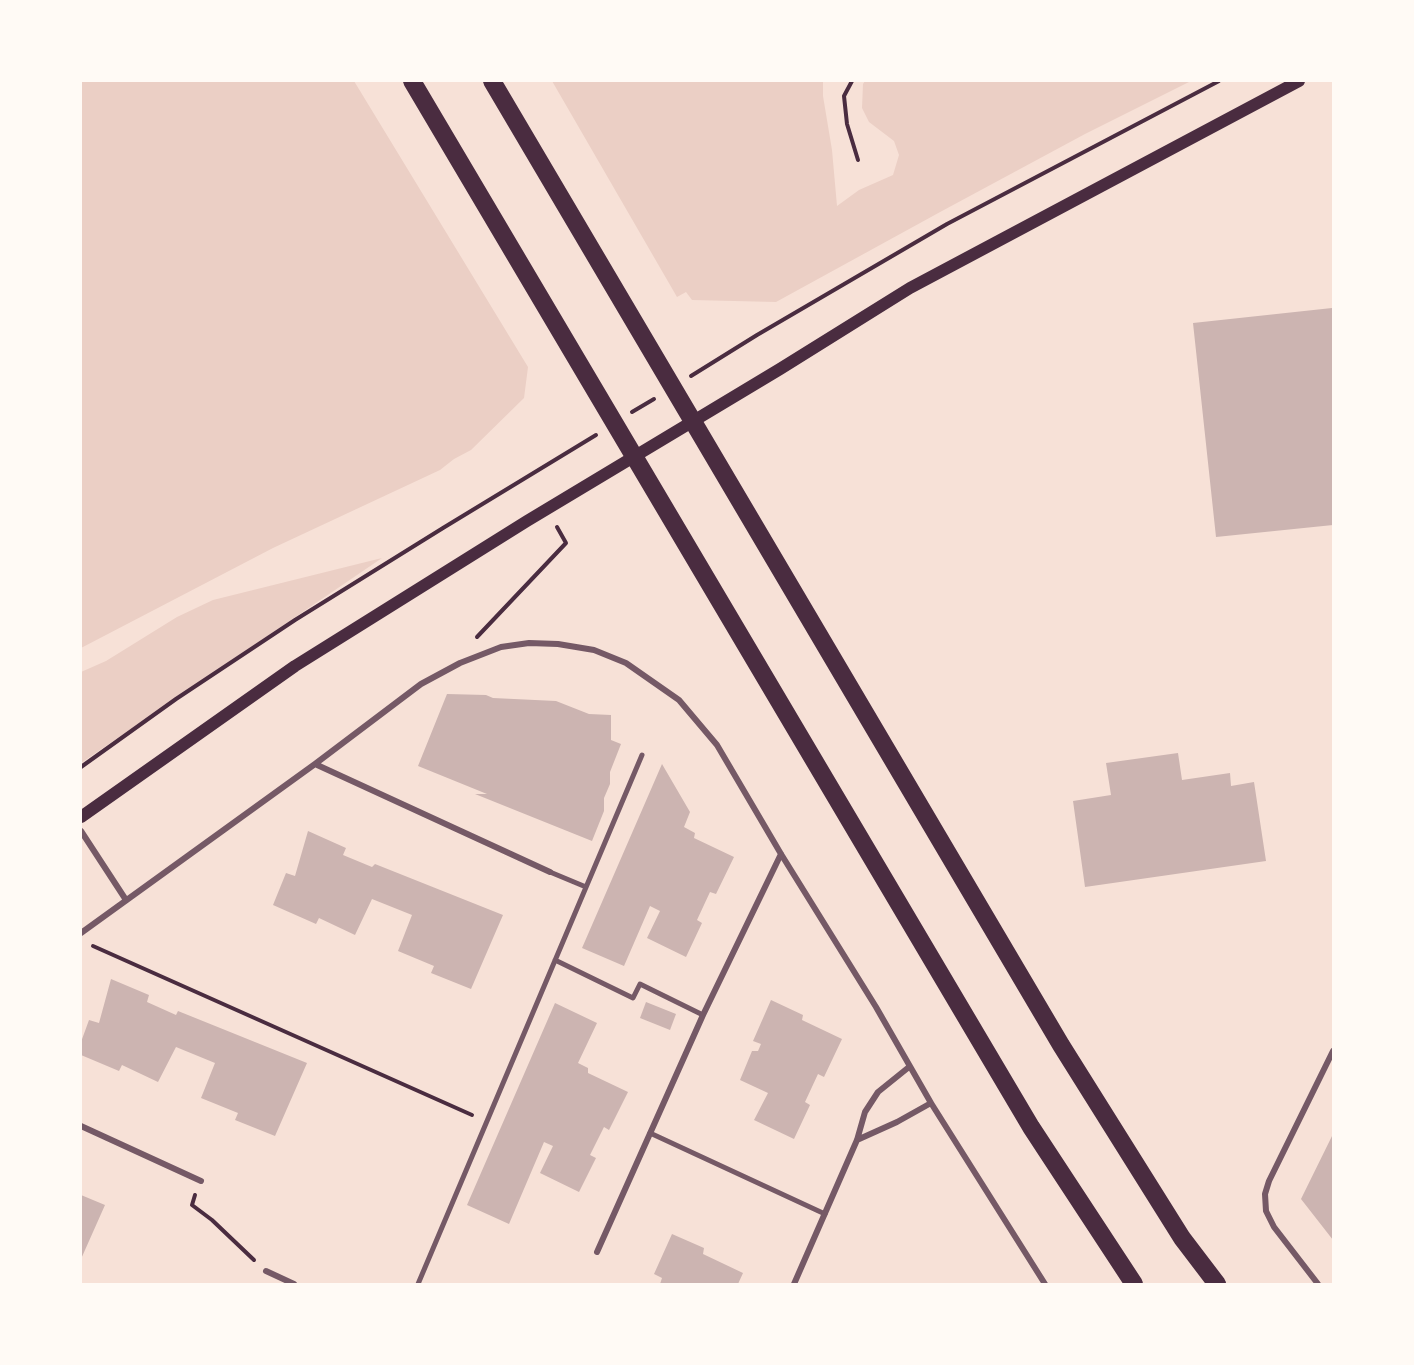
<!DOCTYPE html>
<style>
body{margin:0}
#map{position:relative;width:1414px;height:1365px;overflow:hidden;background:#f7e1d7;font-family:Signika,sans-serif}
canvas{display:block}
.frame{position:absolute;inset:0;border:82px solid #fffaf5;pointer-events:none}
</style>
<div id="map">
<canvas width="1414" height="1365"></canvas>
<div class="frame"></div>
</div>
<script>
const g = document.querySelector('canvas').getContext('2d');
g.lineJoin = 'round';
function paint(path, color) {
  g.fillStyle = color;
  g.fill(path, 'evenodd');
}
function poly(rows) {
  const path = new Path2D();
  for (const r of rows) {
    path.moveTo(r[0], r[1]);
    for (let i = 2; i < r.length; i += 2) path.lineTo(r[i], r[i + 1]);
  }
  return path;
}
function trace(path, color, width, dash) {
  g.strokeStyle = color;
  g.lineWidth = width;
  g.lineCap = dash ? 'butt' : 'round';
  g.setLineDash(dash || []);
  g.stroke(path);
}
paint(poly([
 [81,81,354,81,528,367,524,398,471,450,454,459,440,470,273,548,81,648],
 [552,81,823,81,823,96,832,150,837,206,859,190,893,175,899,155,894,141,869,122,862,108,863,84,865,81,1191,81,1085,134,942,211,776,302,692,300,686,292,677,297],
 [382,558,81,763,81,672,106,661,177,617,213,600]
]), '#ebcfc5');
paint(poly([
 [1332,308,1333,320,1333,525,1216,537,1193,323],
 [447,694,486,695,493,698,556,701,589,714,611,715,611,740,621,744,610,772,610,784,604,798,604,811,592,841,475,794,487,794,418,766],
 [1178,753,1182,780,1230,773,1231,786,1254,782,1266,861,1085,887,1073,801,1111,795,1106,763],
 [662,764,690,812,684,827,695,833,694,838,734,857,716,894,710,892,697,920,702,923,686,957,647,938,660,911,650,906,624,966,582,948],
 [308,831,346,848,343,855,372,867,375,864,503,915,471,989,431,973,434,966,398,951,412,915,372,899,355,935,319,918,316,924,273,905,286,873,295,876],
 [111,979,149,995,147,1002,176,1015,178,1011,307,1063,275,1136,235,1120,238,1113,201,1098,215,1063,176,1047,158,1082,122,1065,119,1071,81,1055,81,1042,89,1020,99,1023],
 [771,1000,803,1015,802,1020,842,1039,824,1077,818,1074,805,1102,810,1105,794,1139,754,1120,768,1093,740,1080,752,1051,758,1051,761,1044,753,1041],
 [646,1002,676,1014,670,1030,640,1018],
 [555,1003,597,1023,578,1063,588,1068,588,1073,628,1092,609,1130,604,1127,590,1155,596,1158,579,1192,540,1173,553,1146,544,1142,509,1224,467,1205],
 [1333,1134,1333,1240,1301,1199],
 [81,1195,105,1205,81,1259],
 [672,1234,704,1248,703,1254,743,1273,738,1284,660,1284,662,1278,654,1274]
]), '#ccb4b1');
trace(poly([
 [852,81,844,96,847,124,858,160],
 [691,376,757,335,947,224,1219,81],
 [632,412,654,399],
 [477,637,566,543,557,527],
 [81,767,176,699,295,620,443,528,596,435],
 [93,946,472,1115],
 [195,1195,192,1205,212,1220,254,1260]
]), '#4a2c40', 4);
trace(poly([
 [550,872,586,887],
 [555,960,633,998,640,984,703,1015],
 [650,1133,825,1214],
 [418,1284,642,755]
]), '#755966', 5);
trace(poly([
 [315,764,550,872],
 [81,831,126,900],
 [81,933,315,764,421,684,460,663,501,647,529,643,558,644,594,650,626,663,679,700,717,745,781,854,876,1007,931,1103,1045,1284],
 [81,1126,201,1181],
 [857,1140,897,1122,931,1103],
 [597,1252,703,1015,781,854],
 [266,1271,294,1284],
 [794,1284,857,1140,865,1112,878,1092,909,1067],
 [1318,1284,1274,1227,1266,1211,1265,1194,1269,1181,1333,1051]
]), '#755966', 6);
trace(poly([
 [81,817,295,666,527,521,780,369,910,288,1299,81]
]), '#4a2c40', 12);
trace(poly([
 [412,81,1031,1127,1134,1284],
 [492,81,1061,1045,1182,1238,1217,1284]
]), '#4a2c40', 18);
</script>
